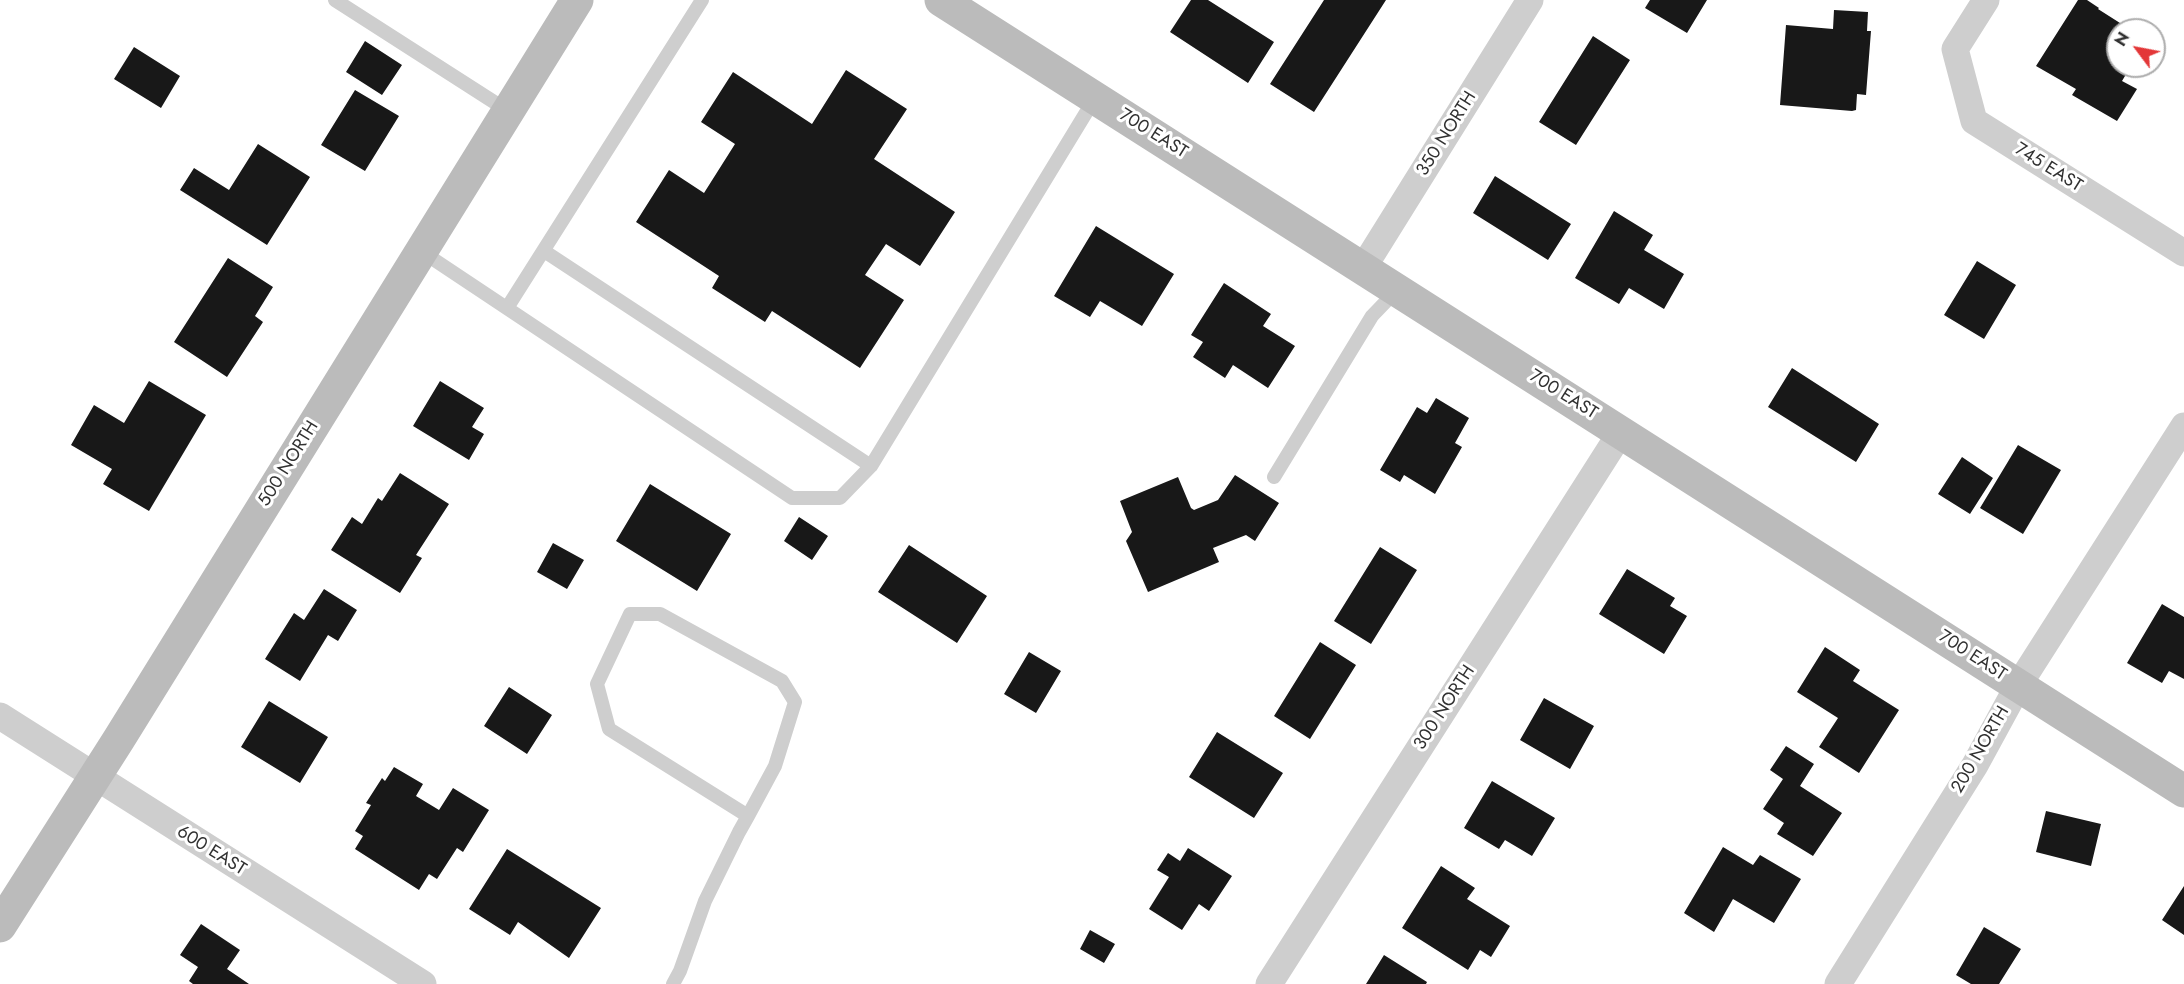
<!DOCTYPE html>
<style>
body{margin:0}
#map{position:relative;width:2184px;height:984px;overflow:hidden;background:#fff;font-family:Jost,sans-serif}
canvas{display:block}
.north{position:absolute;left:2106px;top:18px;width:60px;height:60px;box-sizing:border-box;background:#fff;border:2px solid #adadad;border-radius:50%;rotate:302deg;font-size:16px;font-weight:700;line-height:24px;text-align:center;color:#313131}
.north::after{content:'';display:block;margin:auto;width:21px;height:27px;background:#e33738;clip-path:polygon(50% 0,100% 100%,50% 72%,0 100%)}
</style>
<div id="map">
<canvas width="2184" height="984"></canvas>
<div class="north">N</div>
</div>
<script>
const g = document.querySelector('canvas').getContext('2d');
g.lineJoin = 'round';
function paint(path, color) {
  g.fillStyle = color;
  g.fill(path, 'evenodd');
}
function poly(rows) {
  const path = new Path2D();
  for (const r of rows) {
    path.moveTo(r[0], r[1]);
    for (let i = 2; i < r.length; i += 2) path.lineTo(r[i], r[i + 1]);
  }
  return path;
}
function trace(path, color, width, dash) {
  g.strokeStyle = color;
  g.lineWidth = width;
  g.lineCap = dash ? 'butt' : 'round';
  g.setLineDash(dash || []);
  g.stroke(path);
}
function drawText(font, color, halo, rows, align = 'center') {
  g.font = font + ' Jost,sans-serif';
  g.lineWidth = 6;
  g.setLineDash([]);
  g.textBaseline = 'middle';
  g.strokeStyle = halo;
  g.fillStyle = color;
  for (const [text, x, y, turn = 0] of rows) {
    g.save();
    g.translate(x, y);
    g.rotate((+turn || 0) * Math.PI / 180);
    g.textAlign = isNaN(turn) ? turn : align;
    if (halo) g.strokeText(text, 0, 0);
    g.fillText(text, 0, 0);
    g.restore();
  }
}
paint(poly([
 [1191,0,1208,0,1274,42,1248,83,1170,32],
 [1324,0,1386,0,1314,112,1270,84],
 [1650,0,1707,0,1687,33,1645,8],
 [2078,0,2087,0,2099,8,2098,9,2131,30,2118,30,2118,66,2131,66,2122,81,2137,89,2117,121,2072,95,2076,89,2036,66],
 [1834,10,1868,12,1867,31,1871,31,1866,95,1857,94,1856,110,1852,111,1780,105,1786,25,1833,29],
 [1593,36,1630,60,1576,145,1539,122],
 [365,41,402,65,382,95,346,72],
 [134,47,180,76,161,108,114,79],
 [846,70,907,109,874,159,955,212,920,266,886,244,865,275,904,300,860,368,772,311,765,322,712,288,719,276,636,222,669,170,704,193,735,144,701,122,733,72,812,124],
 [355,90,399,116,365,171,321,145],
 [258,144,310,177,267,245,180,190,194,168,229,190],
 [1495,176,1571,224,1548,260,1473,213],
 [1614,211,1653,235,1644,250,1684,274,1664,309,1629,288,1619,304,1575,278],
 [1096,226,1174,274,1142,326,1100,301,1090,317,1054,296],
 [228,258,273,287,255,316,263,322,227,377,174,342],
 [1977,261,2016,285,1984,339,1944,315],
 [1224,283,1271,314,1263,326,1295,346,1268,388,1233,365,1225,378,1193,357,1203,342,1191,335],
 [1792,368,1879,424,1856,462,1768,407],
 [149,381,206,415,149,511,103,484,112,469,71,445,94,405,124,423],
 [440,381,484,408,472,427,484,434,469,460,413,426],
 [1436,398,1469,418,1455,443,1462,447,1435,494,1404,475,1400,482,1380,470,1417,407,1427,413],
 [2018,445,2061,470,2023,534,1980,508],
 [1962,457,1993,478,1970,514,1938,494],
 [400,473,449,504,416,555,422,558,400,593,331,550,352,517,362,524,378,498,382,501],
 [1235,475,1279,503,1255,541,1246,535,1213,548,1219,562,1148,592,1126,541,1132,532,1120,501,1178,477,1191,508,1194,510,1218,500],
 [650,484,731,534,697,591,616,541],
 [799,517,828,536,812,560,784,541],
 [553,543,584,560,567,589,537,572],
 [909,545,987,596,957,643,878,592],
 [1380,547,1417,570,1371,644,1334,621],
 [1627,569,1675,598,1670,606,1687,616,1664,654,1599,614],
 [324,589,357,610,338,641,328,635,300,681,265,659,294,613,304,620],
 [2162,604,2184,617,2184,679,2169,671,2162,683,2127,663],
 [1320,642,1356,665,1310,739,1274,716],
 [1825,647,1860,670,1853,681,1899,710,1859,773,1819,747,1838,718,1797,692],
 [1029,652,1061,671,1036,713,1004,694],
 [509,687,552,715,527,754,484,726],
 [1544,698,1594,726,1570,769,1520,740],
 [269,701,328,737,300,783,241,747],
 [1217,732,1283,773,1254,818,1189,777],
 [1786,746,1814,764,1800,786,1842,813,1813,856,1777,834,1784,823,1763,809,1783,779,1770,770],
 [394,767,423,784,416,796,439,810,453,788,489,810,463,852,457,848,437,879,429,874,419,890,355,849,363,836,355,831,371,805,366,803,382,778,385,781],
 [1492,781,1555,818,1532,856,1505,840,1499,849,1464,828],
 [2046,811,2101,824,2091,866,2036,852],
 [1723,847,1753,865,1760,855,1801,879,1774,923,1733,899,1714,932,1684,913],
 [1188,848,1232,876,1209,911,1199,904,1182,930,1149,909,1169,877,1157,870,1168,853,1180,861],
 [507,849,601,908,569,958,518,922,510,935,469,909],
 [1441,866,1475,888,1467,899,1510,926,1491,957,1480,950,1468,970,1402,928],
 [2184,886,2184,935,2162,920],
 [201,924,240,950,227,969,249,984,193,984,189,981,198,967,180,955],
 [1984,927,2021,949,1999,984,1971,984,1956,975],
 [1090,930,1115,944,1104,963,1080,949],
 [1384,955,1427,982,1426,984,1366,984]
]), '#181818');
trace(poly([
 [335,0,508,111],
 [421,251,792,498,840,498,871,466,1095,98],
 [544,251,871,466],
 [507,308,702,0],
 [1274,477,1372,316,1397,290],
 [673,984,680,971,705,901,739,832,748,816,775,766,795,702,782,681,660,614,630,614,597,684,609,729,748,816]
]), '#cecece', 14);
trace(poly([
 [1986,0,1955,49,1974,121,2184,253],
 [1363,268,1530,0],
 [0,716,423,984],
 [1269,984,1621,432],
 [1838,984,1975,765,2018,686,2184,426]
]), '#cecece', 27);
trace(poly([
 [941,0,2184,791],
 [0,926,119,739,577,0]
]), '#bbb', 33);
drawText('18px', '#313131', '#fff', [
 ["700 EAST",1153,134,32],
 ["350 NORTH",1447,134,-58],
 ["745 EAST",2048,168,32],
 ["700 EAST",1563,395,32],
 ["500 NORTH",289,464,-58],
 ["700 EAST",1972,656,33],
 ["300 NORTH",1445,708,-57],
 ["200 NORTH",1981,750,-60],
 ["600 EAST",211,851,32]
]);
</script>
